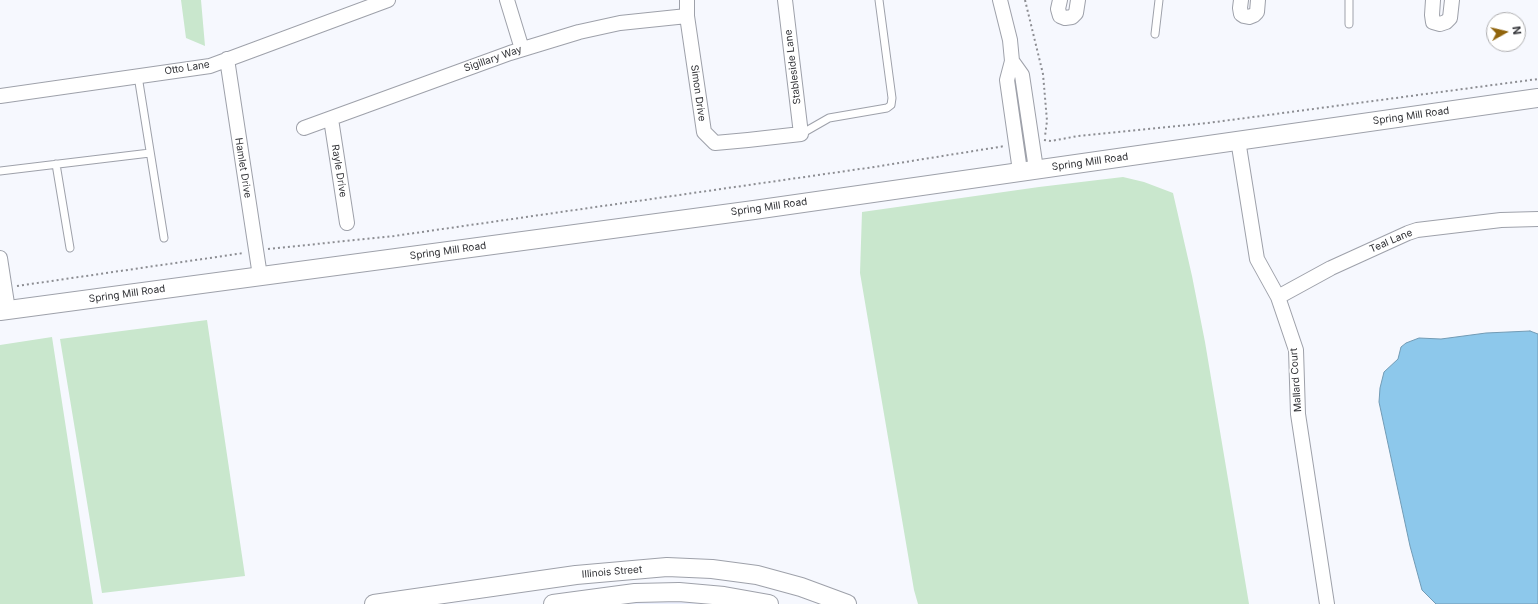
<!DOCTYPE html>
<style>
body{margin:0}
#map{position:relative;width:1538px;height:604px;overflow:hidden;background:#f6f8fe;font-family:Inter,sans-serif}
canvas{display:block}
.north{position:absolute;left:1486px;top:12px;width:40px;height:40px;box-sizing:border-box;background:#fff;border:1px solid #adadaf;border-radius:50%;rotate:82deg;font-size:11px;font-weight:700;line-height:16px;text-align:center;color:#323337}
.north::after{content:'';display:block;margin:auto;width:14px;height:18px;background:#90640c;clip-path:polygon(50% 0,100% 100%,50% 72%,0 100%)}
</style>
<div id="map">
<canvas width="1538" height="604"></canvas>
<div class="north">N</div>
</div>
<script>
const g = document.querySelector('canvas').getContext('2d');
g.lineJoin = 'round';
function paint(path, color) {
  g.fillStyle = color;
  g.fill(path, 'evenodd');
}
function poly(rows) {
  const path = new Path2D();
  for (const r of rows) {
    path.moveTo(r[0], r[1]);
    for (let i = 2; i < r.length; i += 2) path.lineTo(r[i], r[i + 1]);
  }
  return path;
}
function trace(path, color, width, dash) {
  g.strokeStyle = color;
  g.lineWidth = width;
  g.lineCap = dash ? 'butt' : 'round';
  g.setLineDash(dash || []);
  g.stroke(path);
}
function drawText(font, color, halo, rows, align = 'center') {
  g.font = font + ' Inter,sans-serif';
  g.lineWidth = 3;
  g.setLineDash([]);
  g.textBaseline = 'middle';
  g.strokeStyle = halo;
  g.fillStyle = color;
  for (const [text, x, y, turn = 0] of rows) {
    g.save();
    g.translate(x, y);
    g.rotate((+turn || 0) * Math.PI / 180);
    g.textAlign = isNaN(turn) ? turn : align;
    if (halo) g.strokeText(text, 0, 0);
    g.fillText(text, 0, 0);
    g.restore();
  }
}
paint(poly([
 [656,599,703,601,722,604,616,604]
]), '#eaeefc');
paint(poly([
 [181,0,201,0,205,46,186,38],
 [1123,177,1144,182,1173,193,1192,276,1205,342,1249,604,918,604,914,590,860,273,862,212,1039,187],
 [207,320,245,576,102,593,60,339],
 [52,337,93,604,0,604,0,345]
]), '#c9e7cd');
const water = poly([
 [1530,331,1538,334,1538,604,1436,604,1422,590,1410,546,1379,402,1380,388,1384,372,1398,359,1401,347,1406,343,1419,338,1441,339,1486,333,1530,331]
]);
paint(water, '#8dc8eb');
trace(water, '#729bb5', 1);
const service = poly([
 [1349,24,1349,0],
 [1155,34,1159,0],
 [138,76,164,238],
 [801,134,829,118,887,108,891,105,892,98,879,0],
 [56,164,70,248],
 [0,171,150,153]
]);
const minor = poly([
 [507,0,522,49],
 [687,0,687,16,704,132,715,143,748,140,801,134,785,0],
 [1000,0,1010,40,1012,61,1007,80,1020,171],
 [1060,0,1058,9,1060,16,1065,18,1072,17,1076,13,1078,0],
 [1241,0,1240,8,1241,14,1244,16,1249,17,1254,15,1257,12,1258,0],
 [1433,0,1432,15,1433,22,1440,24,1446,22,1450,18,1452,0],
 [227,59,260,276],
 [1012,61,1022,75,1036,169],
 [0,96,210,66,388,0],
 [331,119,347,223],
 [304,128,510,53,579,32,620,23,687,16],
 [1238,140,1257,259,1278,297,1296,350,1298,414,1327,604],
 [0,258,8,310],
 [1278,297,1331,268,1408,233,1417,230,1501,220,1538,219]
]);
const tertiary = poly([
 [0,311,754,210,1538,98],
 [374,604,576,575,667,567,712,569,757,575,801,587,847,604],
 [553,604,635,593,679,592,724,596,769,604]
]);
trace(service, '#9ea1aa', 9);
trace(minor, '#9ea1aa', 16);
trace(tertiary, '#9ea1aa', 20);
trace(poly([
 [1025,0,1043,74,1047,121,1045,136],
 [1044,140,1051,141,1078,136,1208,123,1538,79],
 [268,249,394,236,874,167,1005,146],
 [17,286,244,253]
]), '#8c8d92', 2, [2, 3]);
trace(service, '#fff', 7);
trace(minor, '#fff', 14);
trace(tertiary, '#fff', 18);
drawText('10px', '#323337', '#fff', [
 ["Sigillary Way",493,59,-19],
 ["Stableside Lane",793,67,-97],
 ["Otto Lane",187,68,-9],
 ["Simon Drive",698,93,82],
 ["Spring Mill Road",1411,116,-8],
 ["Spring Mill Road",1090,162,-8],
 ["Hamlet Drive",243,168,81],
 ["Rayle Drive",339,171,81],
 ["Spring Mill Road",769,207,-8],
 ["Teal Lane",1391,241,-23],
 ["Spring Mill Road",448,251,-8],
 ["Spring Mill Road",127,294,-8],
 ["Mallard Court",1296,380,-94],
 ["Illinois Street",612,572,-5]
]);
</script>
